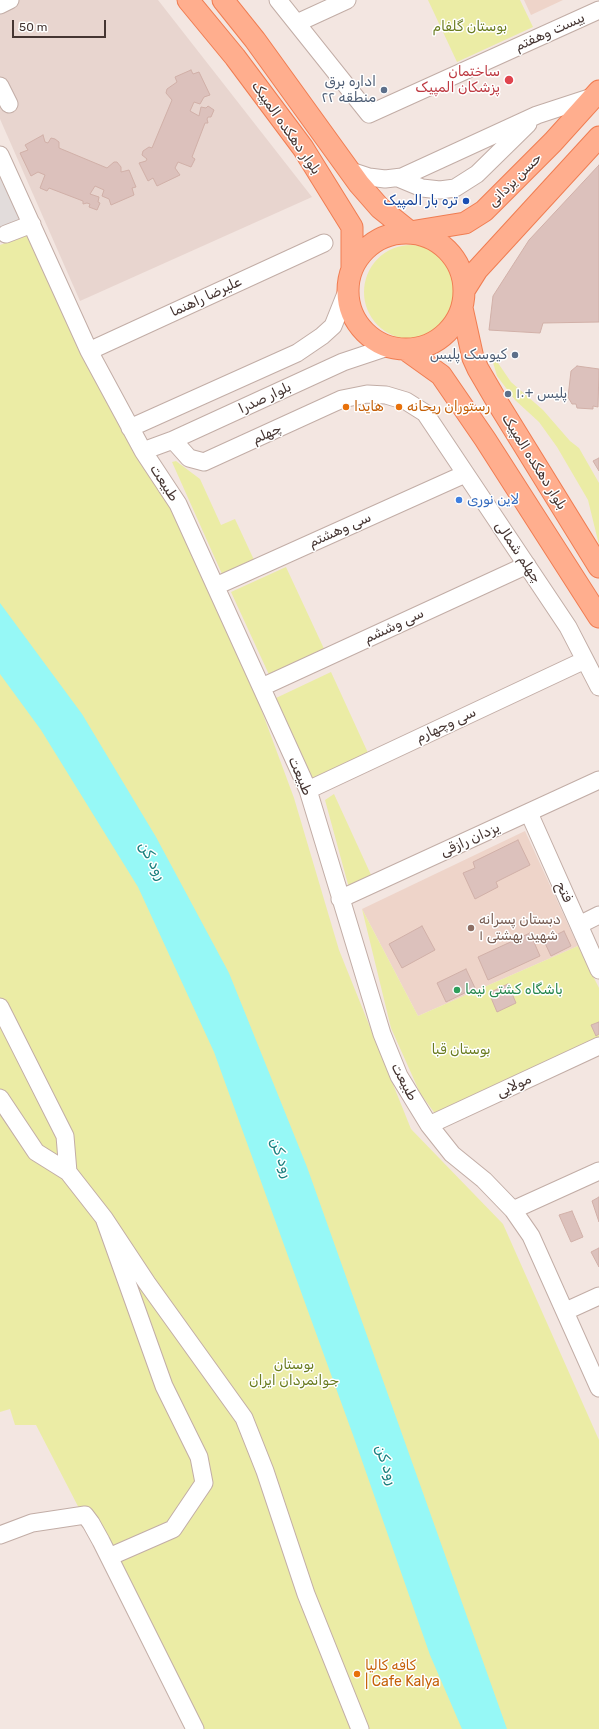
<!DOCTYPE html>
<meta charset="utf-8">
<style>
body{margin:0}
#map{position:relative;width:599px;height:1729px;overflow:hidden;background:#f3e6e1;font-family:Rubik,sans-serif}
canvas{display:block}
.scale{position:absolute;left:12px;top:20px;width:94px;height:18px;box-sizing:border-box;border:2px solid #453532;border-top:0;padding-left:5px;font-size:12px;line-height:14px;white-space:nowrap;color:#453532;-webkit-text-stroke:3px #fff;paint-order:stroke}
</style>
<div id="map">
<canvas width="599" height="1729"></canvas>
<div class="scale">50 m</div>
</div>
<script>
const g = document.querySelector('canvas').getContext('2d');
g.lineJoin = 'round';
function paint(path, color) {
  g.fillStyle = color;
  g.fill(path, 'evenodd');
}
function poly(rows) {
  const path = new Path2D();
  for (const r of rows) {
    if (r.length === 3) {
      path.moveTo(r[0] + r[2], r[1]);
      path.arc(r[0], r[1], r[2], 0, 2 * Math.PI);
      continue;
    }
    path.moveTo(r[0], r[1]);
    for (let i = 2; i < r.length; i += 2) path.lineTo(r[i], r[i + 1]);
  }
  return path;
}
function trace(path, color, width, dash) {
  g.strokeStyle = color;
  g.lineWidth = width;
  g.lineCap = dash ? 'butt' : 'round';
  g.setLineDash(dash || []);
  g.stroke(path);
}
function drawText(font, color, halo, rows, align = 'center') {
  g.font = font + ' Rubik,Vazirmatn,sans-serif';
  g.lineWidth = 3;
  g.setLineDash([]);
  g.textBaseline = 'middle';
  g.strokeStyle = halo;
  g.fillStyle = color;
  for (const [text, x, y, turn = 0] of rows) {
    g.save();
    g.translate(x, y);
    g.rotate((+turn || 0) * Math.PI / 180);
    g.textAlign = isNaN(turn) ? turn : align;
    if (halo) g.strokeText(text, 0, 0);
    g.fillText(text, 0, 0);
    g.restore();
  }
}
paint(poly([
 [0,0,158,0,312,197,80,301,0,119]
]), '#e8d5cf');
paint(poly([
 [524,0,563,0,531,15],
 [525,831,578,946,418,1016,362,909]
]), '#eed4c9');
paint(poly([
 [428,0,520,0,533,27,457,62],
 [28,234,157,479,254,690,294,798,339,950,411,1129,503,1224,599,1440,599,1729,193,1729,36,1425,15,1425,10,1409,0,1412,0,245],
 [411,292,47],
 [492,359,498,363,511,382,543,410,570,441,579,448,599,483,599,545,588,500,557,447,539,422,515,400,497,376],
 [176,461,200,479,221,525,235,519,255,562,222,574,172,462],
 [286,567,326,653,271,679,231,592],
 [331,672,369,755,314,781,276,698],
 [334,794,372,877,349,888,325,800],
 [362,909,418,1016,578,946,599,988,599,1039,436,1115,420,1093,391,1028]
]), '#ebeca5');
paint(poly([
 [0,178,25,230,0,242]
]), '#e2dcdb');
paint(poly([
 [0,603,82,714,156,837,229,973,307,1167,507,1729,462,1729,430,1655,353,1435,214,1052,138,887,41,730,0,674]
]), '#96f8f6');
const building = poly([
 [191,70,193,74,199,72,210,95,204,97,200,104,194,102,190,111,199,116,201,107,206,108,208,106,214,110,211,117,208,117,207,119,208,123,205,123,192,157,195,159,191,167,178,162,175,168,180,175,157,186,153,178,148,181,139,163,146,161,147,159,142,155,143,151,149,147,152,148,172,100,166,93,167,89,177,82,175,77,191,70],
 [43,135,45,142,48,143,51,138,55,139,59,142,59,148,107,168,114,162,117,162,121,167,121,172,129,170,136,187,132,188,134,195,111,205,109,199,102,196,104,190,95,186,90,194,99,197,98,202,100,203,97,210,89,207,90,204,87,203,83,204,83,201,49,188,47,191,40,188,45,175,38,172,31,176,20,153,28,150,25,145,43,135],
 [599,165,599,322,543,323,540,333,489,330,493,296,529,240,599,165],
 [577,366,599,369,598,407,593,406,593,409,577,408,576,404,572,404,568,397,571,371,577,366],
 [599,458,599,471,593,461,599,458],
 [518,840,530,865,496,882,498,887,475,899,463,873,475,868,473,862,518,840],
 [422,926,435,950,402,968,389,944,422,926],
 [564,931,571,946,551,956,544,941,564,931],
 [530,933,540,956,488,980,478,957,530,933],
 [466,969,475,988,446,1002,437,983,466,969],
 [508,984,516,1003,497,1012,489,993,508,984],
 [599,1022,599,1034,596,1036,591,1025,599,1022],
 [599,1197,599,1222,592,1201,599,1197],
 [572,1211,583,1237,571,1242,559,1215,572,1211],
 [599,1248,599,1267,591,1252,599,1248]
]);
paint(building, '#dcc1bc');
trace(building, '#d1b0a8', 1);
const minor = poly([
 [278,0,369,114,599,10],
 [0,5,10,0],
 [297,23,347,0],
 [0,86,9,104],
 [0,155,89,351,143,451,178,504,308,790,382,1034,399,1076,429,1125,452,1154,484,1180,513,1210,531,1236,599,1388],
 [348,170,369,177,385,179,402,177,537,115,595,96],
 [398,178,422,188,440,190,455,188,477,174,528,124],
 [6,234,32,224],
 [89,351,324,243],
 [130,428,297,353,322,336,333,326,347,291],
 [173,440,189,458,204,462,342,399,367,394,386,395,406,401,425,413,568,627,599,687],
 [143,451,173,440,343,362,388,347],
 [216,586,465,474],
 [262,687,527,565],
 [308,790,585,660],
 [529,813,599,970],
 [340,899,599,780],
 [579,925,599,915],
 [0,1007,65,1136,68,1172],
 [0,1098,36,1152,68,1172,104,1218,164,1386,199,1457,204,1483,173,1529,109,1557],
 [429,1125,599,1046],
 [513,1210,599,1171],
 [104,1218,147,1283,244,1418,265,1471,306,1594,360,1729],
 [566,1311,599,1296],
 [0,1535,32,1523,85,1515,91,1523,101,1541,195,1729]
]);
const major = poly([
 [188,0,235,57,303,148,352,227,352,269],
 [223,0,255,40,359,184,380,208,410,232,465,223,484,211,553,142,599,91],
 [406,291,58],
 [465,289,477,270,599,137],
 [462,308,473,358,478,369,499,405,599,567],
 [406,350,441,375,485,439,599,617]
]);
trace(minor, '#c2ada6', 19);
trace(major, '#f07d52', 23);
trace(minor, '#fff', 17);
trace(major, '#ffae8e', 21);
for (const [x, y, r, color] of [
 [509,80,5,"#e0444e"],
 [384,90,4,"#5c6f8a"],
 [466,201,4,"#1a4fb4"],
 [515,355,4,"#5c6f8a"],
 [508,394,4,"#5c6f8a"],
 [346,407,4,"#e8710a"],
 [399,407,4,"#e8710a"],
 [459,500,4,"#3f7fe0"],
 [471,928,4,"#8d6e63"],
 [457,990,4,"#2e9e5b"],
 [357,1674,4,"#e8710a"]
]) {
  const dot = new Path2D();
  dot.arc(x, y, r, 0, 2 * Math.PI);
  g.fillStyle = color;
  g.fill(dot);
  trace(dot, '#fff', 1.5);
}
drawText('14px', '#6a7c20', '#fff', [
 ["بوستان گلفام",470,27],
 ["بوستان قبا",461,1050],
 ["بوستان",294,1365],
 ["جوانمردان ایران",294,1381]
]);
drawText('14px', '#453532', '#fff', [
 ["بیست وهفتم",550,32,-24],
 ["بلوار دهکده المپیک",286,128,55],
 ["حسن یزدانی",515,180,-45],
 ["علیرضا راهنما",206,297,-25],
 ["بلوار صدرا",265,398,-25],
 ["چهلم",267,434,-25],
 ["بلوار دهکده المپیک",534,462,58],
 ["طبیعت",164,483,57],
 ["سی وهشتم",340,530,-24],
 ["چهلم شمالی",518,552,56],
 ["سی وششم",394,626,-25],
 ["سی وچهارم",446,725,-25],
 ["طبیعت",300,776,67],
 ["یزدان رازقی",470,840,-24],
 ["فتح",564,892,66],
 ["طبیعت",404,1082,62],
 ["مولایی",514,1086,-25]
]);
drawText('14px', '#be3a42', '#fff', [
 ["ساختمان",500,72],
 ["پزشکان المپیک",500,88]
], 'right');
drawText('14px', '#4e5e75', '#fff', [
 ["اداره برق",376,82],
 ["منطقه ۲۲",376,98],
 ["کیوسک پلیس",507,355],
 ["پلیس +۱۰",516,394,"left"]
], 'right');
drawText('14px', '#164399', '#fff', [
 ["تره بار المپیک",458,201]
], 'right');
drawText('14px', '#c56008', '#fff', [
 ["هایدا",354,407],
 ["رستوران ریحانه",407,407],
 ["کافه کالیا",365,1666],
 ["| Cafe Kalya",365,1682]
], 'left');
drawText('14px', '#366cbe', '#fff', [
 ["لاین نوری",467,500]
], 'left');
drawText('14px', '#785e54', '#fff', [
 ["دبستان پسرانه",479,920],
 ["شهید بهشتی ۱",479,936]
], 'left');
drawText('14px', '#27864d', '#fff', [
 ["باشگاه کشتی نیما",465,990]
], 'left');
drawText('italic 15px', '#1b807f', '#fff', [
 ["رود کن",152,861,61],
 ["رود کن",281,1158,71],
 ["رود کن",386,1465,71]
]);
</script>
